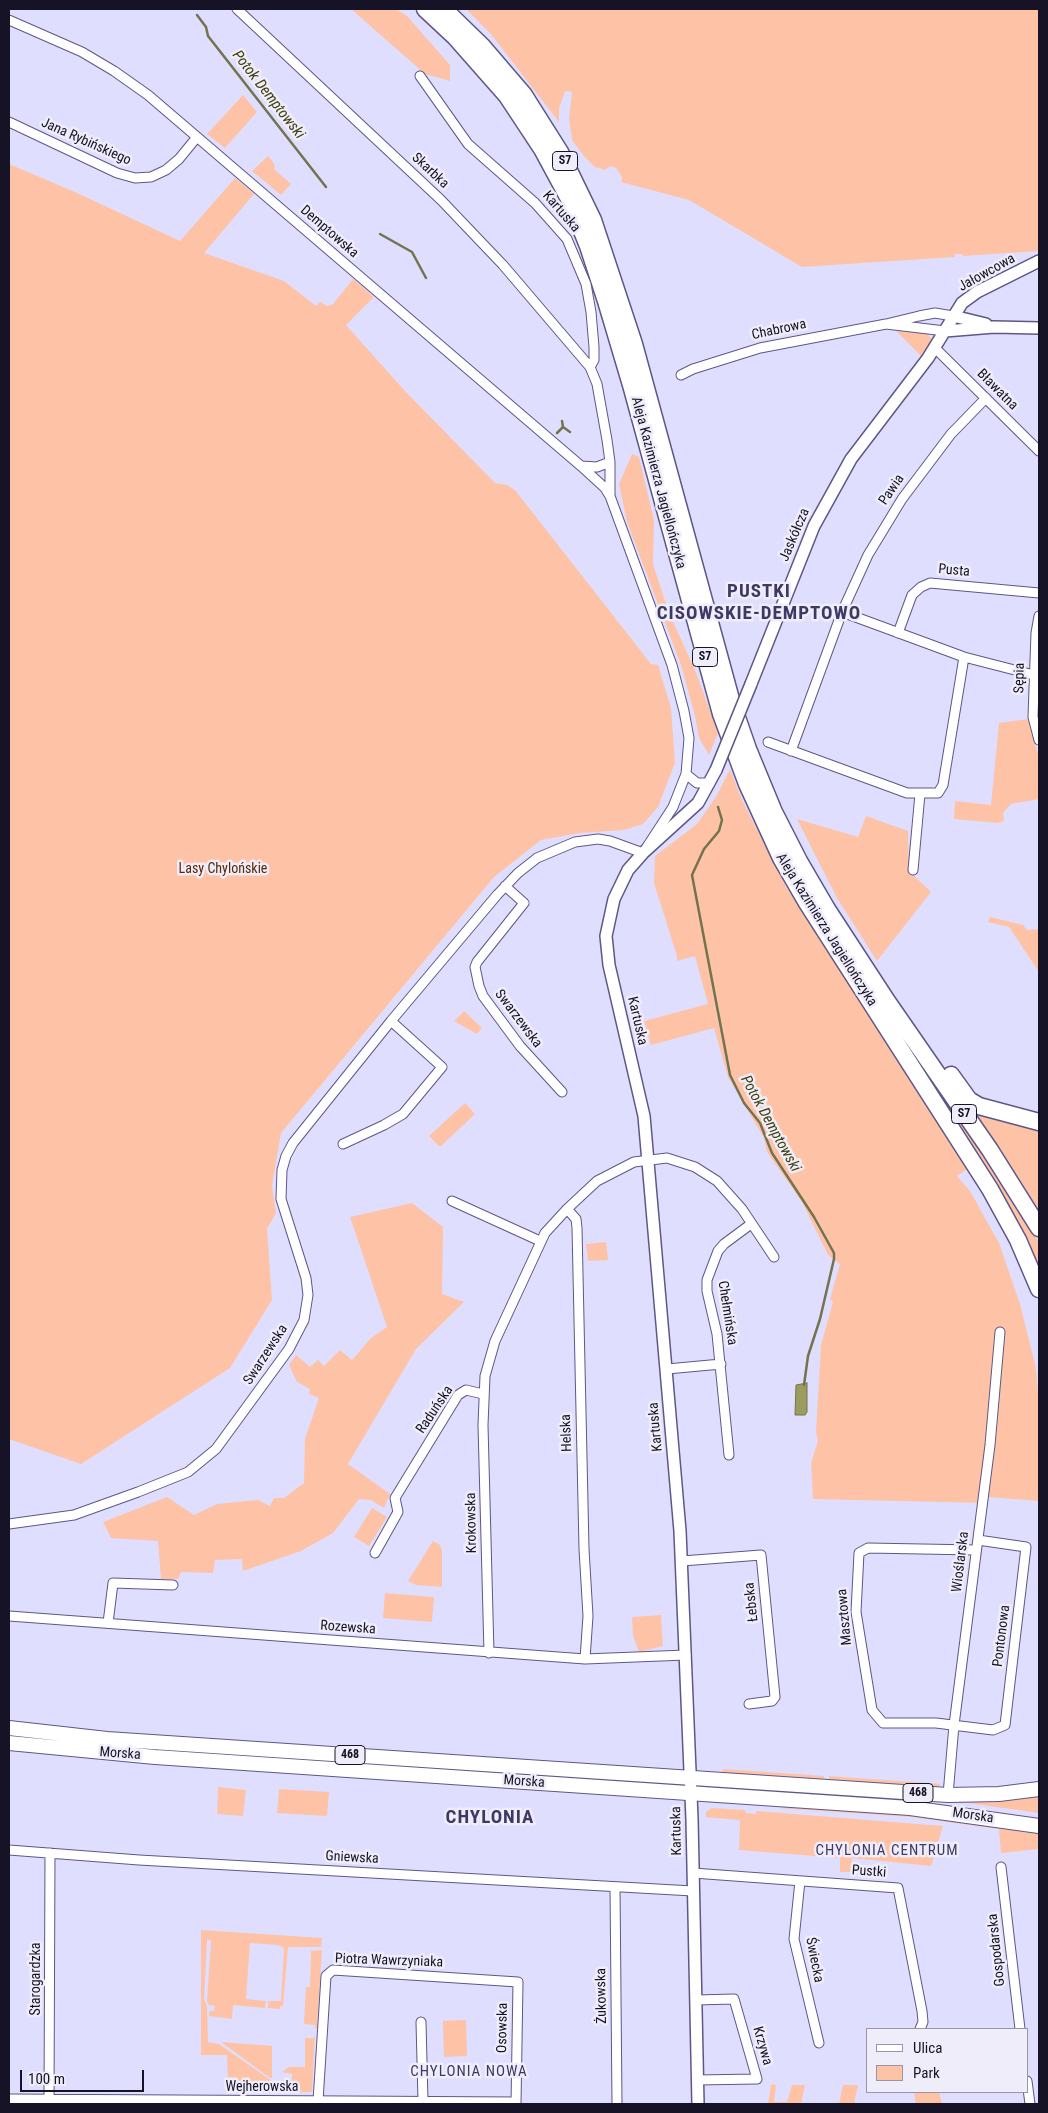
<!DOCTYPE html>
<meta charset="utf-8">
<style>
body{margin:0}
#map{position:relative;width:1048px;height:2113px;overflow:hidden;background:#e0deff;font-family:"Roboto Condensed",sans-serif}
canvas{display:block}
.frame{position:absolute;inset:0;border:10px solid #161326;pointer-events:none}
.legend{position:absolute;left:866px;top:2028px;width:162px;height:65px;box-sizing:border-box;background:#eeedf9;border:1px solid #9896a5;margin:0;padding:6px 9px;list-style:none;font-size:15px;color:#161326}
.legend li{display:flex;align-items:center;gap:10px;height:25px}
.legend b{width:25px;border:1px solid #9896a5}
.scale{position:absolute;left:20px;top:2070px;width:124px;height:22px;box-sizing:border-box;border:2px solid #161326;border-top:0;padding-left:6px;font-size:15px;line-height:18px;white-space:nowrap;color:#161326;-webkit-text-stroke:4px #eeedf9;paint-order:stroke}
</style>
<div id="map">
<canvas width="1048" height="2113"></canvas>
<div class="frame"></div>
<ul class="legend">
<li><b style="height:6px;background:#fff"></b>Ulica</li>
<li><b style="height:14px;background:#fec3a6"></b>Park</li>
</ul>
<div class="scale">100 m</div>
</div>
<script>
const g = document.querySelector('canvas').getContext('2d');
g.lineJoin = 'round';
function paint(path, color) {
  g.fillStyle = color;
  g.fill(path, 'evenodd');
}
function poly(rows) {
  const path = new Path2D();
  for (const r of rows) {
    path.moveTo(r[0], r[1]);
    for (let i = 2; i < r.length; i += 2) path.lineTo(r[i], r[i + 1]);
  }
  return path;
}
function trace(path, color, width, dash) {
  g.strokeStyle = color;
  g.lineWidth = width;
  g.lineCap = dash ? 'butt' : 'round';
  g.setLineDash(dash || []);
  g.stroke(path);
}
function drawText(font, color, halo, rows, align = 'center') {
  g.font = font + ' "Roboto Condensed",sans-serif';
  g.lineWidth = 5;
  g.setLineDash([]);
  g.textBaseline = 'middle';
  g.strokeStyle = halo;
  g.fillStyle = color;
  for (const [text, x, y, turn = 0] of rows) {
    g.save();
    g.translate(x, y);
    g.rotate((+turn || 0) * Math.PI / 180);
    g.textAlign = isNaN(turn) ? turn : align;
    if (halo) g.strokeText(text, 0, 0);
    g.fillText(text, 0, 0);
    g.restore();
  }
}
paint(poly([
 [351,9,396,9,407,16,450,65,450,81,425,74],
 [466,9,1039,9,1039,251,963,256,962,254,955,254,955,257,802,267,689,200,621,182,622,177,616,168,610,166,605,170,595,167,583,155,572,140,569,119,572,92,565,91,559,108,559,122,490,33],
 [243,95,257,112,225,148,207,134],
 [268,156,275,165,274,169,291,184,281,195,252,171],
 [9,164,75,192,180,241,235,178,254,194,204,253,284,281,316,306,320,302,327,306,333,304,353,279,374,297,346,325,404,390,495,483,507,485,515,490,651,664,658,665,671,708,675,763,658,807,643,824,624,830,580,833,541,840,494,877,281,1133,272,1186,276,1213,267,1229,272,1300,230,1368,81,1464,9,1439],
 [896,331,926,332,933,341,922,357],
 [632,454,639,457,654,520,653,564,669,613,695,670,718,733,709,755,699,738,695,716,681,665,627,522,619,484],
 [1028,719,1039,758,1039,799,1011,804,1003,813,1004,821,997,823,954,819,955,801,991,805,999,723],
 [730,769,742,800,786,887,969,1168,957,1176,970,1191,999,1243,1020,1304,1036,1368,1039,1407,1039,1501,988,1497,986,1503,813,1499,811,1463,818,1441,816,1432,821,1345,833,1302,830,1299,840,1264,828,1255,802,1202,767,1152,764,1138,728,1077,714,1028,651,1045,644,1021,708,1004,695,956,677,961,677,956,654,883,655,856,697,824,717,795],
 [866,816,908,831,909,871,931,892,877,961,837,898,797,819,858,837],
 [990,917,1023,925,1027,930,1039,929,1039,972,1009,927,988,922],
 [464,1011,482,1028,477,1034,454,1021],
 [465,1103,475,1114,440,1147,429,1136],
 [968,1105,1039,1126,1039,1216],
 [955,1113,998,1175,1036,1237,1039,1243,1039,1271,982,1162,953,1115],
 [412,1203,443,1227,442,1294,464,1302,416,1349,348,1464,390,1494,384,1508,371,1500,359,1499,333,1533,301,1551,243,1571,242,1559,215,1560,213,1573,181,1572,178,1579,161,1579,158,1541,111,1538,103,1522,167,1497,194,1515,217,1504,258,1500,270,1506,274,1498,284,1498,304,1483,305,1439,319,1398,309,1394,310,1389,297,1382,289,1365,296,1355,310,1367,318,1360,324,1366,340,1350,352,1360,371,1338,387,1327,350,1217],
 [606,1242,608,1260,588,1261,586,1244],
 [372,1508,387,1517,369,1546,354,1537],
 [433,1541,440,1545,442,1551,442,1587,416,1585,408,1581],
 [385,1593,434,1597,432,1622,383,1618],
 [661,1615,663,1646,639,1652,633,1636,632,1617],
 [723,1769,824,1776,824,1782,721,1775],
 [829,1776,941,1784,934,1788,829,1782],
 [218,1787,246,1790,243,1816,217,1814],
 [721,1788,787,1792,799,1790,1039,1793,1039,1813,968,1803,721,1790],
 [279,1789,329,1792,327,1816,277,1813],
 [797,1805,892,1812,1039,1831,1039,1849,1001,1853,999,1829,912,1817,778,1808],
 [712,1808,745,1810,746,1813,756,1814,756,1811,943,1826,931,1866,852,1858,851,1872,840,1872,840,1858,739,1850,740,1820,706,1817,706,1812],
 [201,1930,322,1938,321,1947,288,1947,283,2006,280,2006,280,2009,268,2008,268,2001,281,2001,284,1948,278,1945,250,1943,246,1999,266,2001,265,2008,233,2005,232,2019,209,2016,209,2011,214,2011,215,2006,209,2005,207,2002,211,1940,207,1940,204,1999,207,2006,208,2042,219,2044,272,2081,271,2087,274,2087,270,2093,225,2092,225,2083,228,2082,227,2055,201,2055],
 [322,1950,317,2028,315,2028,315,2025,304,2024,306,1987,310,1987,311,1951],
 [466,2020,467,2056,444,2057,443,2021],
 [315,2034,312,2092,282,2093,280,2090,282,2080,292,2080,292,2074,282,2072,289,2067,305,2067,305,2038,314,2038],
 [221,2042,272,2046,272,2078,270,2078],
 [774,2084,776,2086,774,2102,787,2102,792,2085,805,2085,801,2104,768,2104,771,2085],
 [843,2085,858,2085,854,2104,839,2104],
 [914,2092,939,2092,942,2104,916,2104]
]), '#fec3a6');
const water = poly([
 [807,1383,807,1412,805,1415,795,1415,796,1385,807,1383]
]);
paint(water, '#9c9c60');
trace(water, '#74734f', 1);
trace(poly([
 [197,15,206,27,208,36,326,187],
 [380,234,412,252,426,278],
 [562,421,563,427,570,432],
 [557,433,563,427],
 [718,807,722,820,719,831,704,849,692,875,730,1075,744,1103,760,1123,772,1153,814,1217,834,1253,834,1259,820,1319,808,1356,804,1385]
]), '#74734f', 2.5);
const minor = poly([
 [9,20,82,52,114,71,148,95,581,466,605,488,610,496],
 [420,76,468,144,535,203,567,239,586,284,591,312,594,347,594,360,590,367],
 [9,122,117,173,135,178,151,177,166,170,179,159,197,137],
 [886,324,945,331],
 [935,348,1039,451],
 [681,375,693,369,760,348,886,324,919,316,935,313,953,316],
 [581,466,597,467,610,462],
 [842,612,964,657,1034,675],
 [1039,616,1036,633,1033,717,1039,740],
 [898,633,912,595,921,587,930,583,1039,593],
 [768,742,907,793,938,793,943,785,964,657],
 [791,751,842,612,868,555,902,499,951,434,986,398],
 [686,774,697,783,710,783],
 [913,870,920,794],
 [505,886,524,903,477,962,475,967,479,986,483,996,520,1046,562,1092],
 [343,1144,384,1125,403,1114,442,1067,391,1021],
 [452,1201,540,1241],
 [567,1209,576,1219,577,1228,584,1549,588,1616,585,1659],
 [667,1369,721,1364],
 [729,1455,717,1334,707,1291,707,1280,718,1251,724,1244,751,1224],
 [9,1524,74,1515,138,1492,188,1472,216,1449,289,1349,304,1320,308,1295,306,1278,281,1199,282,1170,286,1156,293,1143,391,1021,497,895,518,873,537,858,575,842,598,839,610,841,643,853,673,807,686,774,689,738,684,711,672,665,610,496,610,462,607,440,597,384,590,367,503,265,441,200,237,9],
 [976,1550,868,1548,859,1553,856,1612,872,1710,883,1723,936,1723,993,1730,1005,1725,1026,1547,978,1540],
 [375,1553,398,1512,395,1498,458,1395,466,1390,483,1394],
 [682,1561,761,1555,775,1697,772,1701,749,1704],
 [9,1616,585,1659,686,1655],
 [108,1623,113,1583,173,1585],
 [489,1653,483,1425,485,1376,495,1341,545,1233,567,1209,597,1181,634,1162,667,1158,695,1167,717,1181,742,1209,774,1257],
 [948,1795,954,1725,990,1445,1000,1332],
 [9,1850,139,1860,693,1891],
 [1001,1867,1020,2029],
 [693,1873,898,1888,922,2011,923,2022,920,2029],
 [800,1881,794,1939,819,2043],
 [615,1887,617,2104],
 [696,2000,734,1999,757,2079,697,2080],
 [421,2022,423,2101],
 [1027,2081,1030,2104],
 [9,2099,516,2102],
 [318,2101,326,1976,333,1970,518,1982,516,2104],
 [49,2103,50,1853]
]);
const tertiary = poly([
 [953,316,986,324],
 [945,331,994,327,1039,328],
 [751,684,814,526,851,459,928,358,962,303,977,292,1039,261],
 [698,2104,692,1819,680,1531,644,1116,609,965,606,936,614,899,628,870,643,853,698,803,716,770]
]);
const primary = poly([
 [9,1728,107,1739,948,1795,999,1794,1039,1789],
 [9,1743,155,1757,910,1808,1039,1826]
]);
const motorway = poly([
 [425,9,455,37,507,96,542,149,569,199,588,246,606,301,631,385,721,714,747,784,781,858,807,903,990,1189,1018,1240,1039,1289],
 [444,9,482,46,524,95,560,152,593,220,634,344,732,703,748,749,774,812,799,861,827,909,887,1001,990,1150,1039,1228],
 [951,1075,969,1100,979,1106,1039,1122]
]);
trace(minor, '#5d5787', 11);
trace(tertiary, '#5d5787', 14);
trace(primary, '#5d5787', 16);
trace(motorway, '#5d5787', 19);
trace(minor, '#fff', 9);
trace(tertiary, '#fff', 11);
trace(primary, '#fff', 14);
trace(motorway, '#fff', 16);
const tertiaryBridge = poly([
 [716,770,751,684]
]);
trace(tertiaryBridge, '#5d5787', 14, []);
trace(tertiaryBridge, '#fff', 11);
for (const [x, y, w] of [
 [565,161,25],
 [705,657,25],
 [964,1114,25],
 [350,1755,30],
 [918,1793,30]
]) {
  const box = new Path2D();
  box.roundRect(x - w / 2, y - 9.5, w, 19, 4);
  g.fillStyle = '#eeedf9';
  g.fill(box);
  trace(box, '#161326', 1);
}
drawText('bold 12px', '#161326', null, [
 ["S7",565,161],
 ["S7",705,657],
 ["S7",964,1114],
 ["468",350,1755],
 ["468",918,1793]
]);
drawText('14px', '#161326', '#eeedf9', [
 ["Jana Rybińskiego",86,142,24],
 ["Skarbka",430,171,43],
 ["Kartuska",561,212,49],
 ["Demptowska",329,232,41],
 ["Jałowcowa",987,273,-29],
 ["Chabrowa",779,330,-12],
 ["Bławatna",997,390,45],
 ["Aleja Kazimierza Jagiellończyka",658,483,75],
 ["Pawia",892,490,-56],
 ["Jaskółcza",795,535,-67],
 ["Pusta",954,571,5],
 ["Sępia",1020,678,-89],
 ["Aleja Kazimierza Jagiellończyka",826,930,58],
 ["Swarzewska",518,1019,53],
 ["Kartuska",637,1021,77],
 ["Chełmińska",727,1313,81],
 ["Swarzewska",266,1355,-57],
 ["Raduńska",435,1410,-56],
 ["Kartuska",656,1427,-95],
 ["Helska",567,1433,-92],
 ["Krokowska",472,1523,-91],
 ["Wioślarska",961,1562,-83],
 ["Łebska",752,1602,-96],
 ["Masztowa",845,1617,-95],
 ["Rozewska",348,1628,4],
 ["Pontonowa",1002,1636,-83],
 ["Morska",120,1754,4],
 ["Morska",524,1782,4],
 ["Morska",973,1816,8],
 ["Kartuska",677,1831,-91],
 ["Gniewska",352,1858,3],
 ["Pustki",869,1872,4],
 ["Gospodarska",997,1950,-96],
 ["Świecka",814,1960,79],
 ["Piotra Wawrzyniaka",389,1961,2],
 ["Starogardzka",36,1979,-90],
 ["Żukowska",602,1996,-91],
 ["Osowska",503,2028,-89],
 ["Krzywa",762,2046,74],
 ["Wejherowska",262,2087]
]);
drawText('14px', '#5c2704', '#eeedf9', [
 ["Lasy Chylońskie",223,869]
]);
drawText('italic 15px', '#424111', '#eeedf9', [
 ["Potok Demptowski",268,95,52],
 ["Potok Demptowski",770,1124,61]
]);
g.letterSpacing = '1px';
drawText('15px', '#3e3865', '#eeedf9', [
 ["CHYLONIA CENTRUM",887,1851],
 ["CHYLONIA NOWA",469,2072]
]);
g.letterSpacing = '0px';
g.letterSpacing = '1px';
drawText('bold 19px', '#3e3865', '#eeedf9', [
 ["PUSTKI",759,592],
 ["CISOWSKIE-DEMPTOWO",759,614],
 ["CHYLONIA",490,1818]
]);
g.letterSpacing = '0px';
</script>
